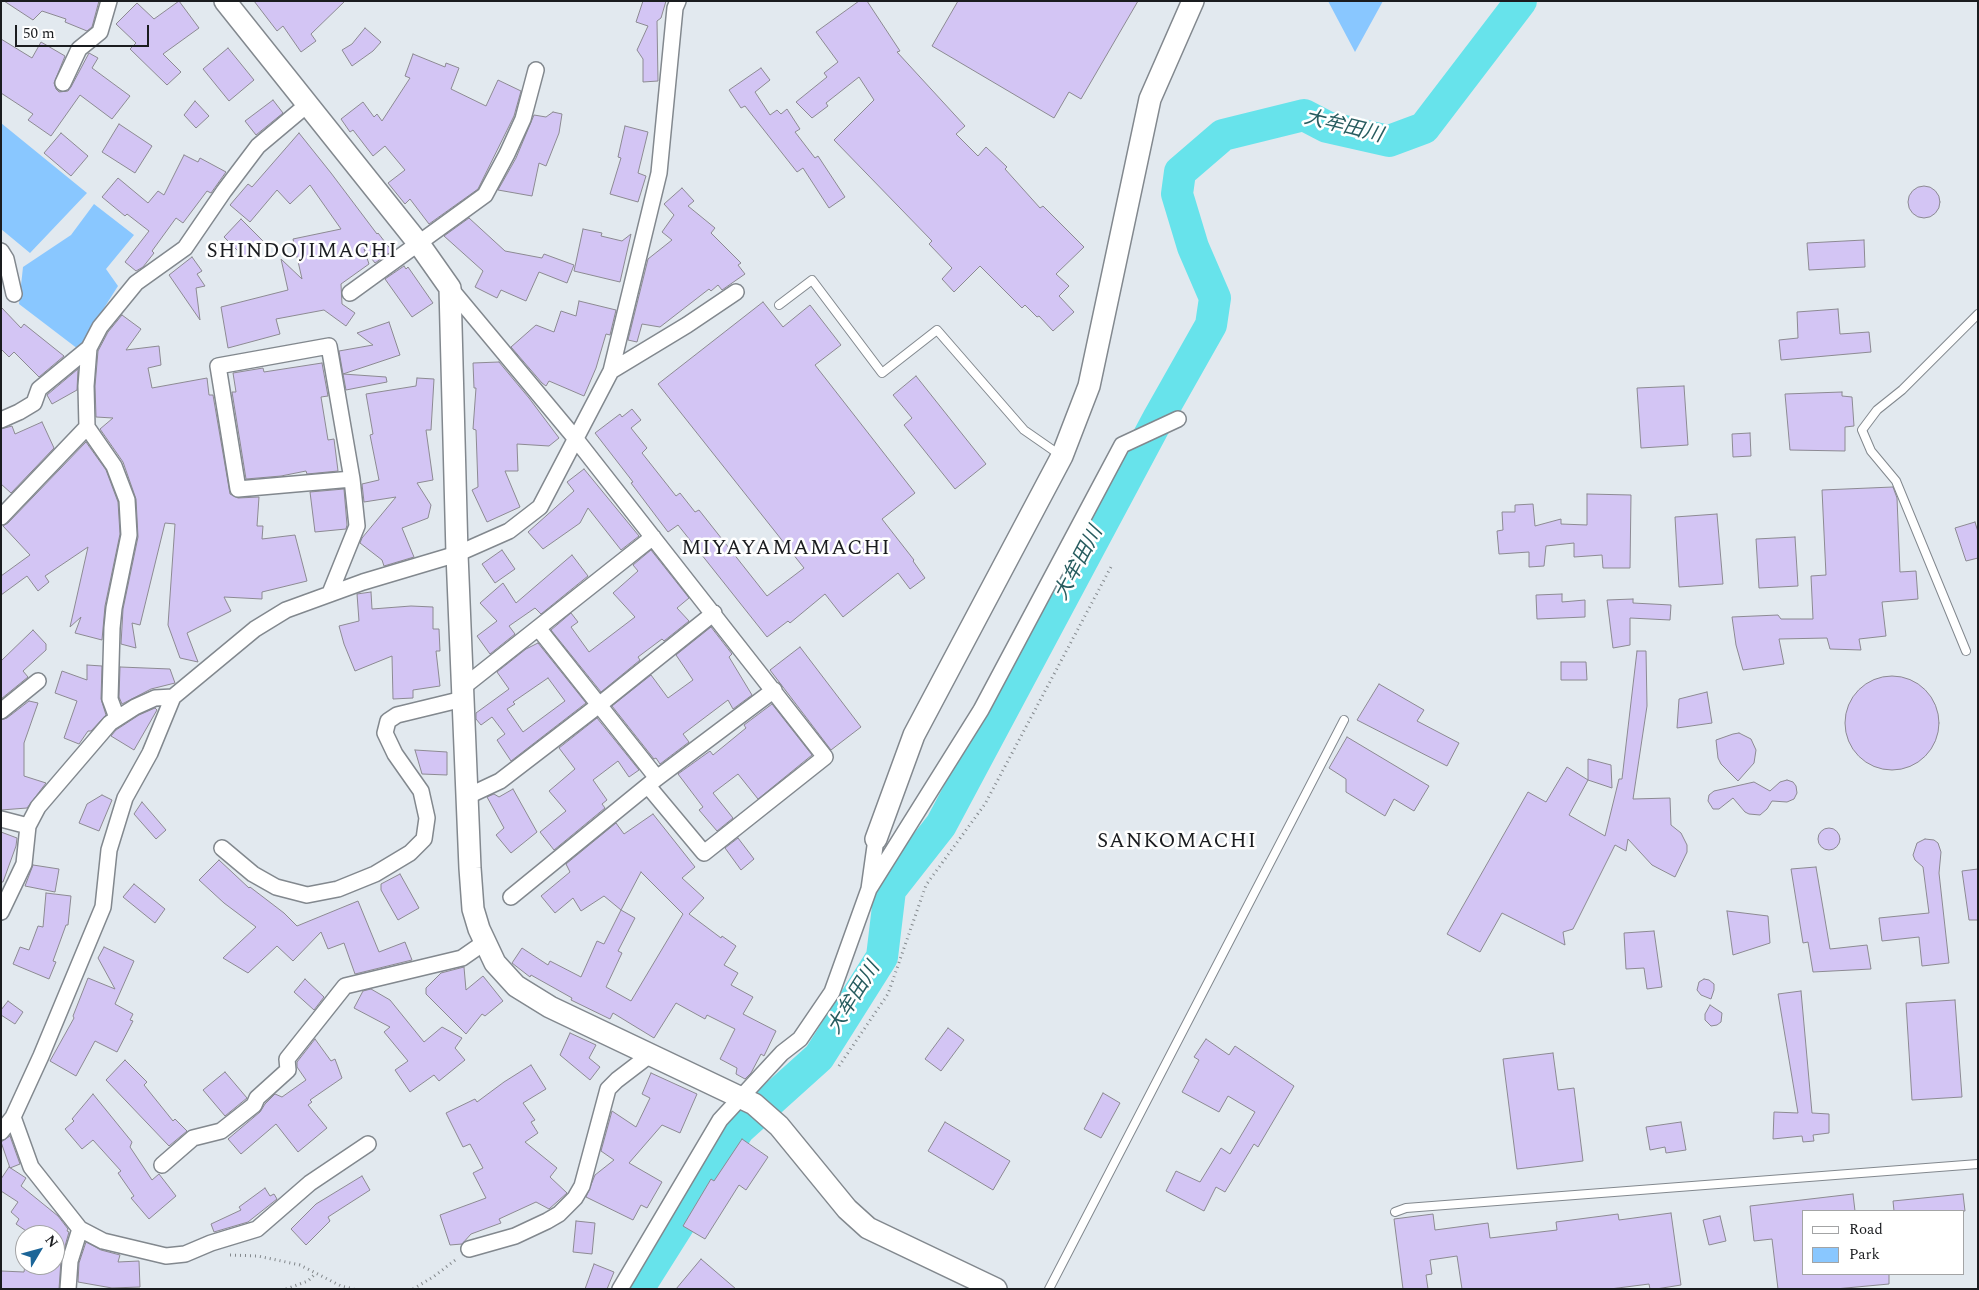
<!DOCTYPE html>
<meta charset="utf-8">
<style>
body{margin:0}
#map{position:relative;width:1979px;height:1290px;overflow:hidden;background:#e2e9ef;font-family:Spectral,serif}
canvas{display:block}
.frame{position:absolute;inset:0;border:2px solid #1a1c1f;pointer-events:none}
.legend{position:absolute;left:1802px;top:1210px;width:162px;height:65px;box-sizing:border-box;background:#fff;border:1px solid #a3a4a5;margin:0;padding:6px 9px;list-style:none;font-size:15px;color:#1a1c1f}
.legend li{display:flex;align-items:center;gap:10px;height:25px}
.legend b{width:25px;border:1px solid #a3a4a5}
.north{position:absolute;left:15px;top:1225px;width:50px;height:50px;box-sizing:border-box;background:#fff;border:1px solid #a3a4a5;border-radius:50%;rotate:53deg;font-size:14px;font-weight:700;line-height:20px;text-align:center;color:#1a1c1f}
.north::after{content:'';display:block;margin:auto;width:18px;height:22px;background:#1c6598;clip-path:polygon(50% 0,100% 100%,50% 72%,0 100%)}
.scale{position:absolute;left:15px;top:25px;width:134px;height:22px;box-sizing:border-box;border:2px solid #1a1c1f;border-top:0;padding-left:6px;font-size:15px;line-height:18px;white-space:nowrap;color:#1a1c1f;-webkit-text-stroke:4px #fff;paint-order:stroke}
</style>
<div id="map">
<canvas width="1979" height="1290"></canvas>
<div class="frame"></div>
<ul class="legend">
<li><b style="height:6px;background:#fff"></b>Road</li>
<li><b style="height:14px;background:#89c7ff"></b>Park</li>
</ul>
<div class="north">N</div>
<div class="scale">50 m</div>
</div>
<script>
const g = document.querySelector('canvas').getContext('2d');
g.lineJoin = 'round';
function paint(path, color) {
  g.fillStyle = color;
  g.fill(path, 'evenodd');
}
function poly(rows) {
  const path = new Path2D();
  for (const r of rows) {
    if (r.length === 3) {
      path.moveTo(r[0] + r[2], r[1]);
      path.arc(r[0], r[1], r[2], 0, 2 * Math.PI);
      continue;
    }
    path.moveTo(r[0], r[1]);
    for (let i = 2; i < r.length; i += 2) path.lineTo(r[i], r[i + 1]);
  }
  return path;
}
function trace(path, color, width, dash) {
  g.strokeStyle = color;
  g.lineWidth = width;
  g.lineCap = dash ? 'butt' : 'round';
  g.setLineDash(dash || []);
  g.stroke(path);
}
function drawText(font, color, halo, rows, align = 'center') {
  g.font = font + ' Spectral,"Noto Sans JP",serif';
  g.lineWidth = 5;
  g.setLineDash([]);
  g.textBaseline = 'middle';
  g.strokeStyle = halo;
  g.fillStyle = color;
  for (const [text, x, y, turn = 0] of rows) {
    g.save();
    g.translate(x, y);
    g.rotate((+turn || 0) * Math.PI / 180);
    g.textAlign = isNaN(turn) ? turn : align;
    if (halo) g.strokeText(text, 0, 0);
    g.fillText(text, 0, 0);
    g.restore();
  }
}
paint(poly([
 [1328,1,1383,1,1355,52],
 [1,123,87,193,30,253,1,229],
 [94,204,134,235,106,269,118,286,78,349,19,304,23,267,71,235]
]), '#89c7ff');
trace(poly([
 [638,1289,739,1129,819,1057,882,957,890,890,941,825,1159,417,1211,325,1215,298,1193,247,1177,194,1180,172,1223,135,1304,115,1327,127,1389,141,1424,128,1521,1]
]), '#67e3eb', 32);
const building = poly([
 [4,1,99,1,92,27,87,31,65,22,66,19,42,11,33,20,4,1],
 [179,1,199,28,163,54,181,72,167,85,130,49,136,43,116,24,137,3,154,19,179,1],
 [254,1,345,1,311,34,316,41,301,52,283,26,277,31,254,1],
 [643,1,666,1,661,18,657,21,658,81,643,82,643,59,637,50,648,26,636,22,643,1],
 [859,1,867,1,900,51,897,52,965,126,956,134,978,156,986,147,1007,167,1005,169,1040,208,1043,206,1084,247,1056,274,1069,286,1059,296,1074,312,1053,331,1039,316,1037,317,1025,305,1022,308,980,266,954,292,942,279,952,268,929,244,932,241,834,140,874,100,859,77,826,103,828,106,812,118,796,102,827,77,824,73,838,62,816,32,859,1],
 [958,1,1138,1,1081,99,1069,92,1054,118,932,46,958,1],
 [365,28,381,42,373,51,352,66,342,50,352,44,365,28],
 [1,39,32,58,41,42,65,56,54,83,56,89,59,92,68,91,71,87,89,53,98,58,92,68,130,96,112,119,80,95,51,136,28,120,33,114,1,93,1,39],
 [228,48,254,80,229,101,203,69,228,48],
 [413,54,445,67,446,63,459,68,451,89,486,106,498,80,521,91,514,116,478,189,429,224,410,199,405,204,388,183,405,170,385,146,373,156,353,130,350,132,341,119,363,102,374,117,377,114,382,121,410,78,405,76,413,54],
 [761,68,770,80,755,92,770,115,777,110,781,114,787,109,800,129,795,132,815,158,818,156,845,197,829,208,803,168,797,172,745,106,741,108,729,90,761,68],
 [273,100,283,113,256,135,245,121,273,100],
 [195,101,209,116,196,128,184,115,195,101],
 [553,112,562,114,559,133,546,166,539,163,532,196,498,190,516,158,534,115,546,117,553,112],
 [119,124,152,146,135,173,102,152,119,124],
 [625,126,648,132,638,173,646,176,638,202,610,194,621,158,618,157,625,126],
 [61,133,88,156,71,176,44,153,61,133],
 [299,133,331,173,377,234,378,233,392,251,375,263,364,249,369,264,341,284,342,304,355,313,346,326,324,310,276,319,280,334,228,348,221,307,288,290,281,259,302,279,293,239,341,229,310,185,290,204,277,190,250,222,230,205,248,184,252,187,299,133],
 [184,155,198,162,200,158,226,172,211,193,207,191,183,223,176,218,152,251,154,253,143,267,136,271,125,262,149,231,127,214,125,216,102,197,118,178,148,203,158,191,164,195,184,155],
 [1924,202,16],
 [682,188,694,201,688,206,715,228,711,233,741,263,738,265,745,274,722,290,718,285,711,291,709,289,660,327,642,324,637,342,628,340,648,259,672,240,662,232,674,215,664,204,682,188],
 [469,218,505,251,542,258,544,254,574,265,567,283,539,272,526,301,501,290,497,298,475,287,483,271,444,236,469,218],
 [241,219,263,241,245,258,224,237,241,219],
 [583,229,602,233,601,236,622,241,631,234,620,282,574,271,583,229],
 [1864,240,1865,267,1809,270,1807,243,1864,240],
 [192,257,202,271,197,274,205,286,196,288,200,320,169,275,192,257],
 [404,266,406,269,408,267,433,303,412,317,385,279,404,266],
 [579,301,616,310,610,335,606,334,596,368,584,396,549,381,546,386,542,383,511,347,536,325,554,332,561,311,576,316,579,301],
 [763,302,783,327,810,305,841,345,815,365,915,493,882,519,914,560,913,561,925,578,910,589,898,573,843,617,825,594,790,623,788,621,767,637,678,525,668,532,631,483,633,482,595,433,620,414,622,417,632,409,641,420,631,428,647,448,642,453,676,496,680,493,695,512,699,510,767,596,804,568,658,384,763,302],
 [1,307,21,328,24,324,64,356,39,377,14,352,9,357,1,349,1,307],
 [1838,309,1840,334,1869,332,1871,352,1781,360,1779,340,1798,338,1797,312,1838,309],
 [122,315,141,329,126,350,159,346,161,365,148,368,152,388,207,378,209,395,213,395,230,494,238,498,259,497,257,526,263,526,262,539,295,535,307,581,262,592,262,599,224,597,231,611,187,633,198,662,180,658,168,625,175,524,165,523,140,625,132,623,136,648,121,644,123,609,138,537,136,499,123,462,100,429,113,418,96,417,95,386,98,351,108,332,122,315],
 [389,322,400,355,343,374,339,351,373,345,357,333,389,322],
 [499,362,529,398,559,438,549,446,517,444,518,471,505,471,520,507,487,522,472,490,478,487,476,430,473,429,476,388,474,388,473,363,499,362],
 [322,363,328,396,321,397,328,440,334,439,338,471,307,474,306,471,281,476,246,479,232,392,236,392,233,373,263,368,264,372,322,363],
 [78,369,77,390,52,404,47,395,78,369],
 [343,374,386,377,387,382,346,390,343,374],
 [916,376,986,464,955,489,904,425,912,418,893,395,916,376],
 [417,378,434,379,431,430,426,430,433,480,417,483,431,505,428,518,402,528,414,557,384,566,382,560,360,543,362,538,396,497,364,502,362,484,379,480,370,435,373,434,366,394,416,386,417,378],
 [1684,386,1688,445,1641,448,1637,388,1684,386],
 [1842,392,1842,396,1852,397,1854,426,1845,427,1845,451,1790,450,1785,394,1842,392],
 [42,422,54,448,11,493,1,484,1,429,12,426,15,434,42,422],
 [1750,433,1751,456,1733,457,1732,434,1750,433],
 [86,442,106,470,118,502,120,534,105,606,102,640,75,633,81,617,70,627,88,547,45,576,49,582,38,591,27,576,1,595,1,576,30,555,3,526,8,523,86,442],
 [584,469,639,536,621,550,588,508,580,523,543,549,528,532,574,491,567,482,584,469],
 [1893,487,1897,498,1900,572,1916,571,1918,599,1882,602,1886,636,1859,639,1861,650,1830,649,1827,638,1779,639,1784,664,1743,670,1736,645,1732,617,1778,615,1781,619,1813,619,1811,576,1826,575,1822,490,1893,487],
 [344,489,347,525,346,529,315,532,310,492,344,489],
 [1587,494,1631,495,1630,568,1603,568,1602,555,1574,557,1574,543,1546,546,1544,566,1529,567,1529,552,1499,554,1497,531,1503,530,1502,512,1515,512,1515,505,1533,504,1535,526,1561,519,1561,524,1587,525,1587,494],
 [1717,514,1723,584,1679,587,1675,517,1717,514],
 [1975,522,1978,532,1978,558,1966,561,1955,528,1975,522],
 [1795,537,1798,586,1759,588,1756,539,1795,537],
 [502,550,515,569,495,583,482,564,502,550],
 [651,550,689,598,677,608,689,621,664,641,662,639,638,657,640,660,601,692,551,630,571,613,578,622,571,627,589,652,635,617,613,593,638,571,633,565,651,550],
 [572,555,588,576,541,614,535,608,509,626,515,634,490,654,477,636,497,621,480,603,503,583,516,603,572,555],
 [371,592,372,609,411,606,433,607,433,629,439,629,440,651,436,651,440,686,413,690,413,698,393,699,392,656,355,671,344,644,339,626,359,621,357,594,371,592],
 [1562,594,1562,602,1585,600,1585,617,1537,619,1536,595,1562,594],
 [1633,599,1633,603,1671,605,1670,620,1630,618,1630,645,1613,648,1607,600,1633,599],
 [711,627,732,654,729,657,752,695,733,709,728,700,683,734,689,742,660,764,656,758,654,759,612,706,651,675,668,698,693,680,676,655,711,627],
 [33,630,46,644,46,650,23,671,28,677,1,699,1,661,33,630],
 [538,643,586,703,511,761,497,740,505,734,492,717,481,725,476,719,476,713,509,689,497,672,526,649,538,643],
 [548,678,565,701,523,732,507,709,515,704,513,702,548,678],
 [800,647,861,727,831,750,770,670,800,647],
 [1637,651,1646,651,1647,706,1633,799,1670,798,1671,825,1681,833,1687,845,1687,852,1675,877,1652,865,1628,839,1626,851,1615,845,1573,929,1563,932,1565,945,1502,913,1480,952,1447,934,1528,792,1546,802,1567,767,1588,780,1588,759,1611,765,1612,788,1588,780,1569,815,1605,836,1619,779,1622,779,1637,651],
 [1561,662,1586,662,1587,680,1561,680,1561,662],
 [87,665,102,666,101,699,106,715,91,731,88,731,79,744,64,738,77,701,55,693,62,671,87,680,87,665],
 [120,667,170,669,175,683,151,689,122,704,119,697,120,667],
 [1892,723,47],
 [1379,684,1424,710,1417,721,1459,743,1447,766,1357,720,1379,684],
 [1707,692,1712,723,1677,728,1679,699,1707,692],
 [29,701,38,703,24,743,24,776,46,783,27,808,1,810,1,720,7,718,29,701],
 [772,704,812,755,758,799,738,774,713,793,733,818,717,831,699,810,703,807,678,774,710,751,713,755,746,728,744,725,772,704],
 [155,708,157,710,134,750,111,736,116,730,139,715,155,708],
 [597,718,639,770,629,777,618,761,593,780,607,800,602,804,605,808,554,850,540,832,566,811,549,791,575,769,559,748,597,718],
 [1739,733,1751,739,1756,750,1754,763,1738,781,1721,764,1718,758,1716,740,1733,734,1739,733],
 [1347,737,1429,786,1414,811,1394,799,1385,816,1346,792,1346,779,1329,768,1347,737],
 [415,750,447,752,447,775,422,774,415,750],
 [1787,780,1793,782,1796,786,1797,793,1794,799,1787,802,1772,801,1767,809,1760,815,1749,814,1745,812,1733,798,1719,809,1713,809,1708,801,1709,795,1714,791,1754,782,1770,791,1780,782,1787,780],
 [513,789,537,832,511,853,496,835,504,828,487,797,494,794,499,797,513,789],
 [102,795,112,800,99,831,79,823,87,804,102,795],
 [142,802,166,830,156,839,134,814,142,802],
 [653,814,695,867,682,878,704,898,689,914,721,938,722,936,736,946,724,965,738,973,731,985,753,997,743,1014,776,1031,764,1056,761,1054,751,1073,745,1079,736,1074,737,1068,720,1059,735,1029,707,1015,705,1019,676,1003,654,1038,613,1013,610,1019,571,1000,572,998,531,975,530,977,512,963,522,948,548,965,550,961,581,977,597,941,604,944,621,910,604,896,581,911,573,898,555,913,541,896,570,872,566,864,616,823,624,834,653,814],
 [641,872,683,914,631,1001,606,987,622,953,618,951,635,918,621,910,641,872],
 [1829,839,11],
 [1,832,17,838,16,846,3,882,1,882,1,832],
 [738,838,754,859,741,870,725,848,738,838],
 [1925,839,1934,840,1938,843,1941,852,1939,873,1949,963,1922,966,1919,937,1882,941,1879,918,1929,913,1923,867,1915,860,1913,855,1917,843,1925,839],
 [219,860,249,888,250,887,284,913,297,926,358,901,379,952,405,942,412,960,355,974,344,943,328,949,321,932,293,961,277,946,248,973,223,958,256,927,224,903,199,880,219,860],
 [33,865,59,869,55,892,25,886,33,865],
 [1816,867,1830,949,1867,945,1871,969,1813,972,1808,942,1803,943,1791,869,1816,867],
 [1978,869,1978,920,1969,920,1962,871,1978,869],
 [400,874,419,908,398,920,381,890,381,884,400,874],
 [134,884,165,909,155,923,123,897,134,884],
 [46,893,71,896,68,925,66,925,53,961,56,962,49,979,13,964,20,947,29,950,38,926,43,927,46,893],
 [1727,911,1768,916,1770,943,1733,955,1727,911],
 [1654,931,1662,987,1647,989,1644,968,1626,969,1624,933,1654,931],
 [104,947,134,961,115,1004,133,1014,130,1020,133,1021,117,1052,95,1041,76,1076,50,1061,74,1018,73,1016,88,978,115,989,98,958,104,947],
 [464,967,466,990,483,976,503,1001,485,1016,482,1014,466,1034,426,994,426,988,441,973,464,967],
 [305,979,324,997,314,1010,294,992,305,979],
 [1704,979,1709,980,1714,984,1714,990,1711,999,1701,995,1697,990,1699,982,1704,979],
 [371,989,390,1000,424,1042,442,1027,462,1038,455,1048,465,1060,439,1081,434,1075,410,1092,395,1070,408,1061,384,1032,390,1027,354,1008,363,991,371,989],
 [1801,991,1812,1113,1829,1114,1829,1133,1813,1135,1814,1141,1803,1142,1802,1136,1773,1139,1774,1112,1798,1113,1778,994,1801,991],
 [1955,1000,1962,1097,1912,1100,1906,1003,1955,1000],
 [8,1001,23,1012,15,1024,1,1015,1,1010,8,1001],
 [1710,1005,1722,1013,1721,1022,1717,1025,1711,1026,1705,1020,1705,1014,1710,1005],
 [948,1028,964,1040,941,1071,925,1059,948,1028],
 [570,1033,596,1045,589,1058,600,1067,590,1080,560,1055,570,1033],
 [315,1039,331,1061,335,1059,342,1078,310,1100,312,1102,308,1105,327,1128,298,1152,276,1124,241,1154,228,1139,260,1112,265,1104,275,1094,282,1097,306,1080,297,1067,297,1062,315,1039],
 [1206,1039,1229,1055,1235,1046,1294,1086,1258,1147,1254,1144,1225,1192,1216,1187,1204,1211,1166,1191,1176,1171,1200,1182,1221,1148,1230,1154,1255,1112,1228,1096,1219,1112,1182,1092,1199,1060,1194,1057,1206,1039],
 [1553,1053,1558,1090,1574,1088,1583,1161,1517,1169,1503,1059,1553,1053],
 [125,1060,147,1082,144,1085,173,1121,175,1119,187,1131,169,1146,106,1080,125,1060],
 [531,1065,546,1089,523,1103,535,1120,531,1122,538,1133,525,1142,557,1168,550,1177,567,1193,549,1209,536,1202,499,1219,501,1223,471,1234,462,1244,450,1245,440,1215,486,1198,473,1173,483,1168,470,1144,463,1147,446,1113,475,1099,477,1102,504,1082,531,1065],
 [225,1072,247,1098,225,1116,203,1090,225,1072],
 [651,1073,697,1094,680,1133,662,1125,629,1163,662,1182,647,1208,641,1205,633,1220,586,1197,595,1175,614,1160,601,1151,612,1111,636,1127,650,1098,642,1094,651,1073],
 [1103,1093,1120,1103,1101,1138,1084,1129,1103,1093],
 [93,1094,132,1142,130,1147,152,1180,159,1174,176,1196,149,1219,131,1198,134,1196,118,1173,121,1171,93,1140,82,1149,65,1129,74,1121,72,1119,93,1094],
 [945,1122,1010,1161,993,1190,928,1151,945,1122],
 [1681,1122,1686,1150,1666,1153,1665,1147,1650,1150,1646,1127,1681,1122],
 [10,1136,20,1164,10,1168,1,1142,10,1136],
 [742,1139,768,1157,746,1190,739,1185,705,1239,683,1226,711,1179,714,1181,742,1139],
 [9,1167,26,1178,21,1186,58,1216,68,1229,67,1231,69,1232,61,1260,59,1289,1,1289,1,1271,24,1272,25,1265,55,1265,55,1235,32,1235,16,1224,19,1219,11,1212,18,1202,1,1191,1,1179,9,1167],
 [362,1176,370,1190,328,1217,330,1221,306,1245,291,1229,316,1204,362,1176],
 [265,1188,270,1196,274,1194,277,1199,248,1222,214,1232,211,1224,241,1210,239,1207,265,1188],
 [1853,1194,1855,1211,1803,1211,1803,1274,1889,1274,1889,1284,1835,1289,1778,1289,1772,1239,1754,1241,1750,1206,1853,1194],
 [1963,1194,1965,1211,1894,1211,1893,1201,1963,1194],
 [1671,1213,1681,1285,1656,1289,1650,1289,1649,1284,1610,1289,1462,1289,1457,1256,1430,1260,1432,1274,1426,1275,1428,1289,1403,1289,1394,1219,1433,1214,1435,1230,1488,1223,1490,1238,1557,1230,1556,1222,1618,1214,1619,1220,1671,1213],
 [1720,1216,1726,1241,1709,1245,1703,1220,1720,1216],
 [576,1221,595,1223,592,1254,573,1252,576,1221],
 [86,1242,101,1250,120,1255,118,1262,139,1261,140,1287,112,1288,78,1282,79,1263,86,1242],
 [701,1259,736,1289,676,1289,701,1259],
 [594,1264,614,1272,607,1289,585,1289,594,1264]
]);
paint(building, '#d3c5f4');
trace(building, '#8c8a92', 1);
const lane = poly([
 [779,305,812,280,882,373,937,330,1024,430,1060,455],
 [1966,651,1896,481,1871,451,1862,430,1877,410,1902,390,1978,314],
 [1395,1212,1406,1208,1978,1164],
 [1049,1289,1344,720]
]);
const street = poly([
 [63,83,79,49,100,32,109,1],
 [1,251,6,259,14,294],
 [450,288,575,438,825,757,704,853,648,786],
 [350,293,485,195,507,154,523,119,536,70],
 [611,371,687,325,736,292],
 [1,420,19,412,34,403,39,389,89,348],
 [1,517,87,427],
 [330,593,357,526,352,479,329,346,218,366,238,489,352,479],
 [538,628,657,778],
 [462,688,653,537],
 [1,711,38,681],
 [117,718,110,699,112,628,114,608,129,535,127,500,114,466,87,427,86,386,89,348,100,327,136,283,185,248,224,191,258,146,308,104],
 [468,796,500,781,599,705,714,613],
 [1,819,28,826],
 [222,848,253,874,276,887,307,895,338,889,375,874,410,853,424,839,427,818,421,791,395,754,385,733,388,721,397,715,463,699],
 [869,889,981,710,1122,445,1178,419],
 [511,897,657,778,774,690],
 [1,912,24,864,28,826,38,807,110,723,135,707,155,698,173,697],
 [13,1117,31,1167,80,1229,103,1241,166,1256,185,1254,211,1243,257,1229,310,1183,368,1144],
 [1,1132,13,1117,41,1056,103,907,109,850,125,798,150,753,173,697,255,629,286,610,363,582,457,554,509,531,540,507,611,371,659,173,675,8,678,1],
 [162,1165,193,1138,221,1131,254,1105,257,1098,288,1070,287,1059,345,986,462,958,485,942],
 [469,1249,515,1236,547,1221,559,1214,575,1198,582,1186,608,1089,617,1080,651,1054],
 [68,1289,70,1261,80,1229],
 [620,1289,720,1120,782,1053,800,1039,832,992,869,889,876,839]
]);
const secondary = poly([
 [225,1,419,244,450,288,457,554,470,868,473,909,479,929,495,963,516,986,550,1007,754,1104,779,1126,847,1209,868,1228,996,1289],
 [876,839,914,735,1062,456,1089,386,1150,99,1193,1]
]);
trace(lane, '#82888e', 10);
trace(street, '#82888e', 18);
trace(secondary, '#82888e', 24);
trace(poly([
 [839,1066,888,994,926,885,985,804,1112,565],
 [230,1255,258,1256,300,1265,341,1286,354,1289],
 [286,1289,308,1281,316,1273],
 [413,1289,433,1277,458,1258]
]), '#83888c', 3, [1, 4]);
trace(lane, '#fff', 8);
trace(street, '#fff', 15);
trace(secondary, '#fff', 21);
drawText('italic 20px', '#275c5f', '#fff', [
 ["大牟田川",1343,128,14],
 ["大牟田川",1080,564,-62],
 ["大牟田川",855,999,-58]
]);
g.letterSpacing = '1px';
drawText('21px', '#1a1c1f', '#fff', [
 ["SHINDOJIMACHI",302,253],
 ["MIYAYAMAMACHI",786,550],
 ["SANKOMACHI",1177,843]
]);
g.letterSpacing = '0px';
</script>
